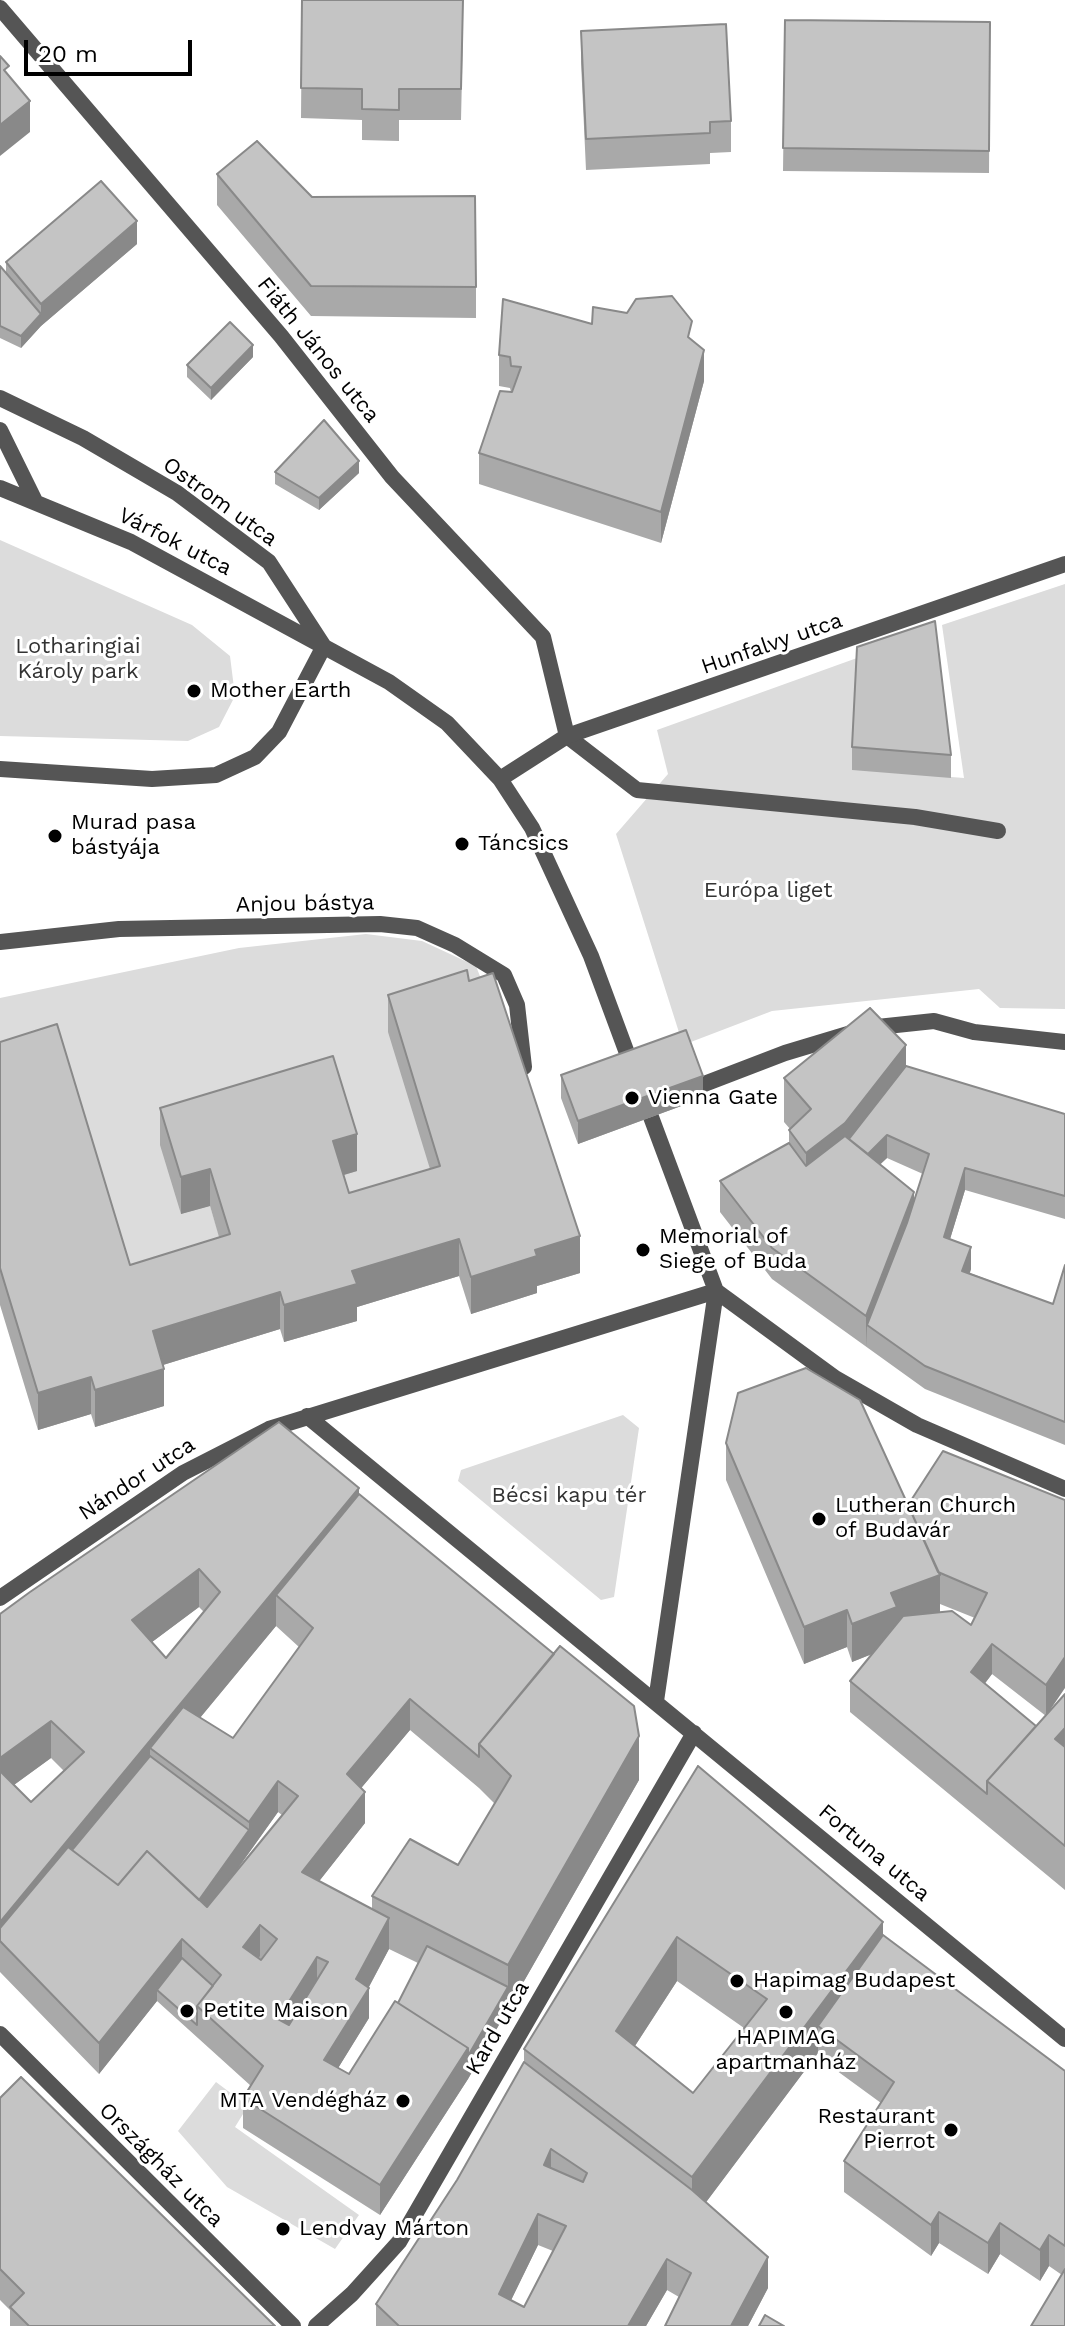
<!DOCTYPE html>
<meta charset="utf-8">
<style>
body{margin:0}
#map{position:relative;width:1065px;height:2326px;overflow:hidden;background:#fff;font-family:"Work Sans",sans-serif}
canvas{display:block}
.scale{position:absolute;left:24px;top:40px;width:168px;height:36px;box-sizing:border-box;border:4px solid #000;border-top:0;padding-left:10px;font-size:24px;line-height:28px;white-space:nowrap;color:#000;-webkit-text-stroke:6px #fff;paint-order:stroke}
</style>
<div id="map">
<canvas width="1065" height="2326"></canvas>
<div class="scale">20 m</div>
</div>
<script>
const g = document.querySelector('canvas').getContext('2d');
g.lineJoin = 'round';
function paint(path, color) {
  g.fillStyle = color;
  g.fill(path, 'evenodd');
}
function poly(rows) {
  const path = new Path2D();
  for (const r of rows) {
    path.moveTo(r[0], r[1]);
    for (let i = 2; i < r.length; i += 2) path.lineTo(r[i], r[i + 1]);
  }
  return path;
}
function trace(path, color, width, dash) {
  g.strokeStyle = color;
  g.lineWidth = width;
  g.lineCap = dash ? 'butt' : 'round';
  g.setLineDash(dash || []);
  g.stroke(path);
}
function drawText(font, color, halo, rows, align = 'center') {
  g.font = font + ' "Work Sans",sans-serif';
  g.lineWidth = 6;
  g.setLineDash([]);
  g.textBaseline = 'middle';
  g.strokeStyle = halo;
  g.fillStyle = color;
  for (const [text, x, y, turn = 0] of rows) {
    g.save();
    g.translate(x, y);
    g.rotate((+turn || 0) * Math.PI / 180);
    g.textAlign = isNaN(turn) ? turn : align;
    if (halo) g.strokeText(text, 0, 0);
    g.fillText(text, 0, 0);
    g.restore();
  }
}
paint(poly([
 [0,540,192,625,230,656,235,696,219,727,188,741,0,736],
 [1065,584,1065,1009,1000,1008,979,989,772,1011,683,1045,616,834,668,774,657,730,932,631,852,769,964,778,942,625],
 [366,934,422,941,476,966,493,1010,440,1203,349,1230,333,1178,356,1171,333,1094,181,1214,210,1206,230,1271,130,1302,0,1079,0,998,239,948],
 [623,1415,639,1428,614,1597,601,1600,458,1481,461,1470],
 [216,2082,248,2106,235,2127,359,2215,335,2249,227,2187,178,2131]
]), '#dcdcdc');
trace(poly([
 [567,736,637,790,915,817,998,831]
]), '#555', 16);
trace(poly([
 [0,8,281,336,392,477,543,637,567,736],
 [0,398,83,438,177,493,269,562,323,645],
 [0,430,35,501],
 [0,488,131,542,389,682,447,723,500,779,532,828,591,956,634,1072],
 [0,769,152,779,216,775,255,757,279,732,324,646],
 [500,779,567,736,1065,564],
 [0,942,119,929,380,924,417,928,455,945,504,975,517,1005,524,1067],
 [699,1086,785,1053,868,1028,934,1021,974,1032,1065,1042],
 [651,1117,716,1291,656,1701],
 [716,1291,835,1378,917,1425,1065,1489],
 [307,1416,1065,2039],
 [0,1598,183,1473,269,1429,716,1291],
 [0,2034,293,2326],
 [316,2326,352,2294,399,2242,694,1733]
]), '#555', 16);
paint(poly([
 [302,0,463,31,461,120,399,120,399,141,362,140,362,120,301,118],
 [785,20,990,22,989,173,783,171],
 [581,31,731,121,731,152,710,153,710,164,586,170,581,62],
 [217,174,312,197,476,287,476,318,311,316,217,205],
 [137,244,41,326,21,348,0,338,0,266,6,273,6,262],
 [592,324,692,339,704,381,661,543,479,484,479,453,511,392,510,388,499,386,499,355],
 [253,357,211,400,187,377,187,365],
 [275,472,359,473,319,510,275,484],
 [852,747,951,755,951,778,852,770],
 [469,981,580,1273,537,1286,537,1293,471,1314,459,1276,357,1307,357,1321,284,1342,280,1329,163,1365,164,1406,95,1427,91,1414,38,1430,0,1305,0,1042,130,1265,219,1237,210,1206,181,1214,160,1145,160,1108,357,1171,344,1175,349,1193,430,1169,388,1032,388,995],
 [906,1066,1065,1114,1065,1219,965,1190,950,1239,971,1269,970,1273,1053,1304,1065,1265,1065,1445,925,1389,772,1279,720,1212,720,1181,789,1143,789,1130,790,1129,784,1122,784,1078],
 [887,1158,923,1174,914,1200,880,1164],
 [561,1075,703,1098,578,1144,561,1098],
 [726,1443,908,1505,1065,1500,1046,1716,992,1674,985,1683,1036,1726,1065,1694,1065,1890,850,1712,850,1681,872,1654,852,1662,847,1647,804,1664,726,1480],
 [940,1604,975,1618,971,1625,939,1612],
 [359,1494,639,1780,468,2079,380,2215,243,2128,243,2098,251,2086,157,2001,99,2074,0,1972,0,1614],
 [199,1607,204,1612,166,1658,152,1642],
 [276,1626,299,1647,233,1738,200,1718],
 [410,1730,479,1788,495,1804,458,1865,372,1896,372,1909,319,1881,365,1823,361,1788],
 [51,1758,64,1771,31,1802,14,1785],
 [278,1812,282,1815,229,1881],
 [389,1949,418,1963,398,2003,349,2074,338,2068,369,2018,369,1987],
 [698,1766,883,1935,1065,2071,1065,2326,1062,2275,1049,2266,1040,2281,1000,2254,988,2274,939,2243,931,2256,844,2192,844,2161,881,2103,818,2057,818,2053,706,2202,768,2288,748,2326,665,2326,679,2297,667,2290,646,2326,376,2326,376,2304,457,2180,524,2062,524,2049],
 [677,1981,744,2028,693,2093,635,2046],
 [538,2245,553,2251,524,2307,511,2300],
 [0,2098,275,2326,10,2326,10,2310,0,2300]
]), '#a9a9a9');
paint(poly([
 [30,101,30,132,0,156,0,125],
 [137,221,137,244,41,326,21,348,21,336,41,314,41,304],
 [253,345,253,357,211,400,211,388],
 [704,350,704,381,661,543,661,512],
 [359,461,359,473,319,510,319,498],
 [906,1045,906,1089,806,1197,806,1153],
 [703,1076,703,1098,578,1144,578,1121],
 [357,1134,357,1171,333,1178,333,1141],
 [887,1135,887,1158,863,1181,863,1159],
 [965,1168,965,1190,944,1259,944,1237],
 [210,1169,210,1206,181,1214,181,1177],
 [914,1192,914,1223,867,1325,866,1347,866,1316],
 [580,1236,580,1273,537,1286,537,1293,471,1314,471,1277,535,1250],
 [459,1239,459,1276,357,1307,357,1321,284,1342,284,1305,352,1271],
 [971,1247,971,1269,962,1293,962,1271],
 [280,1292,280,1329,153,1368,153,1331],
 [164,1369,164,1406,95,1427,95,1390],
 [91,1377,91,1414,38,1430,38,1393],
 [359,1488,359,1525,276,1595,276,1626,165,1760,150,1748,150,1778,0,1941,0,1922],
 [199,1569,199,1607,132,1657,132,1620],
 [940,1575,940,1612,897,1644,852,1662,852,1624,891,1593],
 [847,1610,847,1647,804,1664,804,1627],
 [992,1644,992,1674,971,1702,971,1672],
 [1065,1657,1065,1688,1046,1716,1046,1685],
 [410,1699,410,1730,347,1805,347,1774],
 [51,1721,51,1758,0,1795,0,1758],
 [1065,1728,1065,1772,1055,1739],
 [639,1736,639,1780,468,2079,380,2215,380,2185,508,1987,508,1965],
 [278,1781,278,1812,196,1927,196,1905,249,1830,249,1822],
 [365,1792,365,1823,302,1903,302,1872],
 [389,1918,389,1949,365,1994,369,1988,369,2018,324,2091,324,2060,356,1979],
 [883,1922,883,1966,818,2026,818,2053,692,2221,692,2177],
 [260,1925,260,1956,243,1978,243,1947],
 [677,1937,677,1981,616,2075,616,2031],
 [182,1939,182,1969,157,1990,157,2001,99,2074,99,2043],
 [317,1957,317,1988,278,2050,278,2019],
 [551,2149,551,2180,544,2165],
 [939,2212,939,2243,931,2256,931,2225],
 [538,2214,538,2245,499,2325,499,2294],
 [1000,2223,1000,2254,988,2274,988,2243],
 [1049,2235,1049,2266,1040,2281,1040,2250],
 [768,2257,768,2288,748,2326,731,2326],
 [667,2259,667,2290,646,2326,628,2326]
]), '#898989');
const building = poly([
 [302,0,463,0,461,89,399,89,399,110,362,109,362,89,301,88,302,0],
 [785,20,990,22,989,151,783,148,785,20],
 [726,24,731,121,710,122,710,133,586,139,581,31,726,24],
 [0,56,9,66,4,70,30,101,0,125,0,56],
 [257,141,312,197,475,196,476,287,311,286,217,174,257,141],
 [101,181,137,221,41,304,6,262,101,181],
 [0,266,41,314,21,336,0,326,0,266],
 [672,296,692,321,688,337,704,350,661,512,479,453,500,391,512,392,521,367,511,366,510,357,499,355,503,299,592,324,593,307,627,313,636,299,672,296],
 [230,322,253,345,211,388,187,365,230,322],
 [324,420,359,461,319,498,275,472,324,420],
 [935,621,951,755,852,747,857,647,935,621],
 [467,970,469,981,493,973,580,1236,535,1250,537,1256,471,1277,459,1239,352,1271,357,1284,284,1305,280,1292,153,1331,164,1369,95,1390,91,1377,38,1393,0,1268,0,1042,57,1024,130,1265,230,1234,210,1169,181,1177,160,1108,333,1056,357,1134,333,1141,349,1193,440,1166,388,995,467,970],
 [870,1008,906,1045,845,1123,806,1153,789,1130,811,1109,784,1078,870,1008],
 [686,1030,703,1076,578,1121,561,1075,686,1030],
 [906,1066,1065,1114,1065,1196,965,1168,944,1237,971,1247,962,1271,1053,1304,1065,1265,1065,1422,925,1366,867,1325,907,1223,929,1154,887,1135,868,1154,849,1139,906,1066],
 [845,1136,914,1192,866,1316,772,1248,720,1181,789,1143,806,1166,845,1136],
 [806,1368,860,1400,940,1575,891,1593,897,1607,852,1624,847,1610,804,1627,726,1443,738,1393,806,1368],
 [279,1422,359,1488,0,1922,0,1771,31,1802,84,1752,51,1721,0,1758,0,1614,30,1592,279,1422],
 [199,1569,220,1592,166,1658,132,1620,199,1569],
 [943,1451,1065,1500,1065,1657,1046,1685,992,1644,971,1672,1036,1726,987,1781,987,1794,850,1681,903,1616,952,1611,971,1625,987,1593,938,1572,908,1505,943,1451],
 [359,1494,554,1654,479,1744,479,1757,410,1699,347,1774,365,1792,302,1872,389,1918,356,1979,369,1988,324,2060,349,2074,395,2001,468,2048,380,2185,243,2098,263,2066,197,2006,221,1975,182,1939,99,2043,0,1941,0,1928,68,1847,118,1885,147,1851,207,1907,298,1796,278,1781,249,1822,150,1748,183,1707,233,1738,313,1628,276,1595,359,1494],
 [260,1925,277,1939,261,1960,243,1947,260,1925],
 [317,1957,328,1962,289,2025,278,2019,317,1957],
 [560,1646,634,1706,639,1736,508,1965,372,1896,410,1839,458,1865,511,1776,479,1744,560,1646],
 [1065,1694,1065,1728,1055,1739,1065,1747,1065,1846,987,1781,1065,1694],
 [150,1756,249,1830,199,1900,147,1851,118,1885,72,1850,150,1756],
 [698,1766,883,1922,692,2177,524,2049,698,1766],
 [677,1937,767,1999,693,2093,616,2031,677,1937],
 [883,1935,1065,2071,1065,2246,1049,2235,1040,2250,1000,2223,988,2243,939,2212,931,2225,844,2161,894,2082,818,2026,883,1935],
 [427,1946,508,1987,468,2056,468,2048,398,2003,427,1946],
 [182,1958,213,1986,197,2006,197,2025,157,1990,182,1958],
 [524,2062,692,2190,768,2257,731,2326,665,2326,691,2273,667,2259,628,2326,399,2326,376,2304,457,2180,524,2062],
 [551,2149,587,2173,583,2182,544,2165,551,2149],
 [538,2214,566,2226,524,2307,499,2294,538,2214],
 [21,2077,275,2326,29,2326,10,2307,24,2293,0,2269,0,2098,21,2077],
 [1065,2269,1065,2326,1031,2326,1065,2269],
 [765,2315,784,2326,759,2326,765,2315]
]);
paint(building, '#c4c4c4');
trace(building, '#898989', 2);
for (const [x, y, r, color] of [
 [194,691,8,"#000"],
 [55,836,8,"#000"],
 [462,844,8,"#000"],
 [632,1098,8,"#000"],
 [643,1250,8,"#000"],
 [819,1519,8,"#000"],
 [737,1981,8,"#000"],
 [187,2011,8,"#000"],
 [786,2012,8,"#000"],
 [403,2101,8,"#000"],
 [951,2130,8,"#000"],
 [283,2229,8,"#000"]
]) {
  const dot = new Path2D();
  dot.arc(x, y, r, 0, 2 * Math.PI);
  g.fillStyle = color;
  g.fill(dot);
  trace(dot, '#fff', 3);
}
drawText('22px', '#000', '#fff', [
 ["Fiáth János utca",318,350,51],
 ["Ostrom utca",220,502,36],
 ["Várfok utca",175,542,27],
 ["Hunfalvy utca",772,644,-19],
 ["Anjou bástya",305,904,-1],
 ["Nándor utca",137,1479,-33],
 ["Fortuna utca",874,1853,40],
 ["Kard utca",498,2028,-60],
 ["Országház utca",161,2165,45]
]);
drawText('22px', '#333', '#fff', [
 ["Lotharingiai",78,647],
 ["Károly park",78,672],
 ["Európa liget",768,891],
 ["Bécsi kapu tér",569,1496]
]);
drawText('22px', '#000', '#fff', [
 ["Mother Earth",210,691],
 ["Murad pasa",71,823],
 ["bástyája",71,848],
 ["Táncsics",478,844],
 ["Vienna Gate",648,1098],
 ["Memorial of",659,1237],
 ["Siege of Buda",659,1262],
 ["Lutheran Church",835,1506],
 ["of Budavár",835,1531],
 ["Hapimag Budapest",753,1981],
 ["Petite Maison",203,2011],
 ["HAPIMAG",786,2038,"center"],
 ["apartmanház",786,2063,"center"],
 ["MTA Vendégház",387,2101,"right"],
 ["Restaurant",935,2117,"right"],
 ["Pierrot",935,2142,"right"],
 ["Lendvay Márton",299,2229]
], 'left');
</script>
